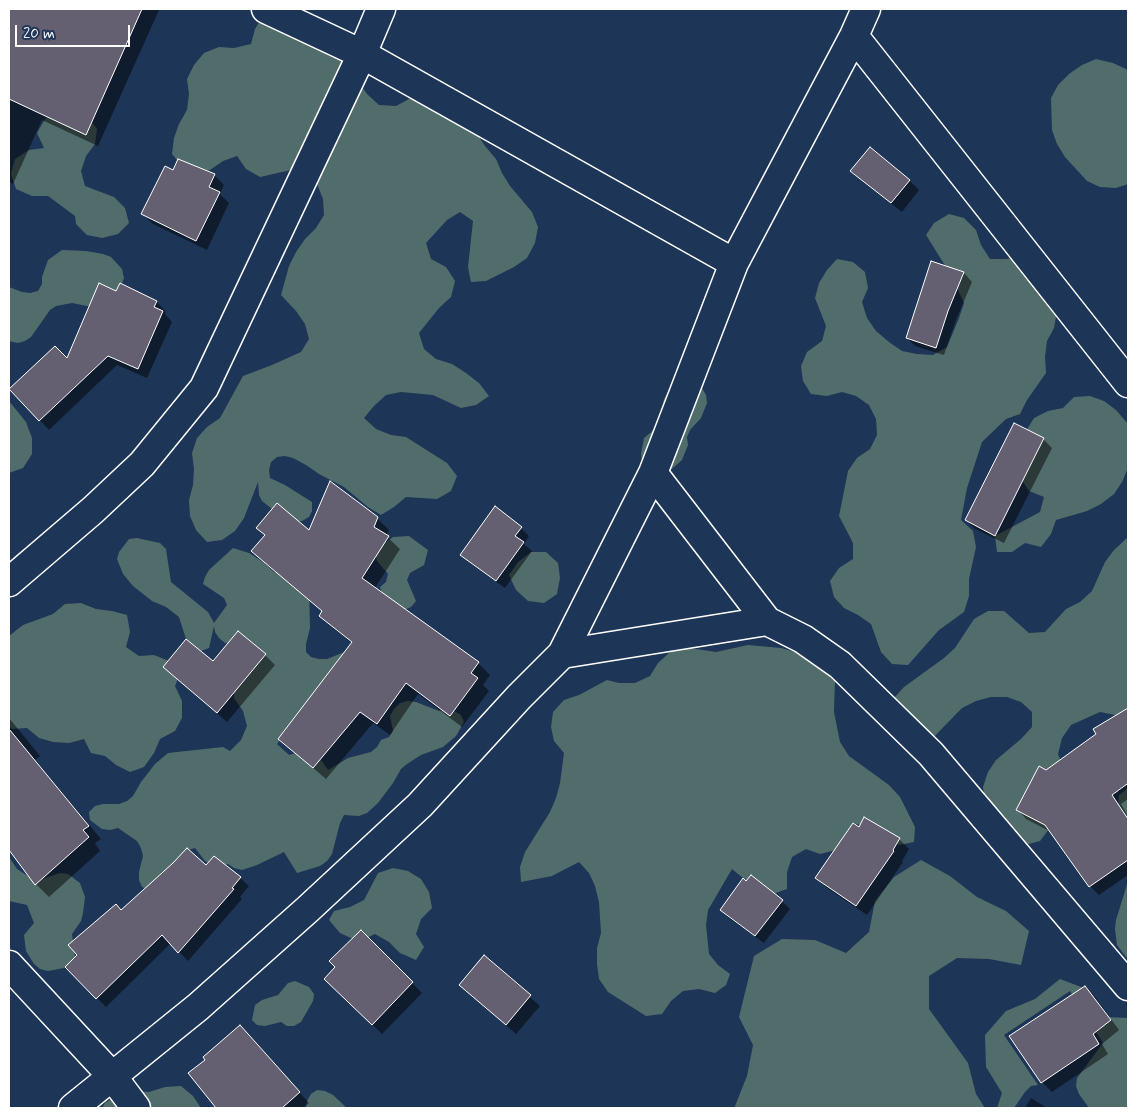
<!DOCTYPE html>
<style>
body{margin:0}
#map{position:relative;width:1137px;height:1117px;overflow:hidden;background:#1d3557;font-family:Mynerve,sans-serif}
canvas{display:block}
.frame{position:absolute;inset:0;border:10px solid #fff;pointer-events:none}
.scale{position:absolute;left:15px;top:25px;width:115px;height:22px;box-sizing:border-box;border:2px solid #fff;border-top:0;padding-left:6px;font-size:15px;line-height:18px;white-space:nowrap;color:#fff;-webkit-text-stroke:4px #1d3557;paint-order:stroke}
</style>
<div id="map">
<canvas width="1137" height="1117"></canvas>
<div class="frame"></div>
<div class="scale">20 m</div>
</div>
<script>
const g = document.querySelector('canvas').getContext('2d');
g.lineJoin = 'round';
function paint(path, color) {
  g.fillStyle = color;
  g.fill(path, 'evenodd');
}
function poly(rows) {
  const path = new Path2D();
  for (const r of rows) {
    path.moveTo(r[0], r[1]);
    for (let i = 2; i < r.length; i += 2) path.lineTo(r[i], r[i + 1]);
  }
  return path;
}
function trace(path, color, width, dash) {
  g.strokeStyle = color;
  g.lineWidth = width;
  g.lineCap = dash ? 'butt' : 'round';
  g.setLineDash(dash || []);
  g.stroke(path);
}
paint(poly([
 [263,16,324,25,358,81,367,94,379,105,396,106,409,99,425,96,475,131,485,146,496,159,502,173,510,186,532,212,538,227,535,243,527,258,514,267,486,281,471,282,468,267,473,221,460,212,447,220,426,243,431,259,446,267,455,281,451,297,439,308,419,333,424,349,436,359,452,364,466,373,479,383,489,396,476,405,461,408,433,395,401,392,386,395,374,406,364,418,376,429,391,435,406,437,447,463,457,476,451,491,437,499,406,497,394,507,381,515,368,507,344,487,319,474,306,465,293,458,285,456,277,457,271,462,269,470,270,478,285,485,312,502,312,511,309,517,302,521,294,522,286,520,262,501,259,495,258,482,244,518,235,531,222,540,207,542,196,530,190,516,189,500,193,485,194,469,192,453,197,438,207,427,220,418,243,376,272,365,301,352,309,339,305,324,296,311,281,295,289,266,296,252,305,239,316,228,324,215,323,199,317,184,305,174,291,170,260,177,246,169,237,156,223,161,210,170,194,175,182,166,172,154,174,138,179,124,187,110,189,94,187,79,194,65,204,53,219,47,234,48,251,44,255,29],
 [1096,59,1113,63,1128,70,1128,184,1116,188,1100,187,1087,181,1065,157,1057,144,1052,130,1051,98,1058,85,1069,74,1082,65],
 [57,109,87,116,97,129,95,144,86,156,81,171,85,186,114,197,125,208,129,223,118,234,102,238,87,235,76,224,75,216,48,196,32,196,16,189,11,174,15,159,29,150,44,148,37,133,45,119],
 [949,214,964,218,976,230,981,245,990,259,1006,259,1022,256,1057,311,1054,328,1047,341,1045,357,1046,373,1027,400,1020,414,1006,419,982,442,967,488,961,520,973,531,976,547,969,579,969,596,964,612,939,630,908,665,892,664,881,652,871,624,858,615,844,608,834,597,830,581,839,568,853,559,853,543,839,516,848,471,857,458,870,449,877,435,876,419,869,405,856,396,842,392,827,396,811,394,803,381,801,366,807,352,822,341,826,326,815,298,819,283,827,270,837,259,853,262,865,272,868,288,862,302,867,318,876,331,889,342,902,351,917,354,933,355,947,347,959,318,964,303,951,275,926,235,934,223],
 [62,250,86,251,103,254,111,257,122,269,124,278,121,286,116,292,95,305,87,306,72,303,56,306,50,310,31,337,25,341,18,343,9,341,9,287,22,292,30,293,38,291,42,284,42,277,48,260],
 [696,383,702,388,706,395,707,403,701,418,690,430,687,437,688,445,682,460,665,475,643,469,641,454,644,438,655,429,661,414,664,399,668,392,673,386],
 [1090,396,1104,401,1116,410,1128,424,1128,468,1122,482,1114,494,1101,504,1087,511,1056,520,1051,534,1041,547,1025,543,1012,552,997,552,995,536,1040,512,1044,497,1029,491,1020,477,1026,431,1034,418,1048,411,1063,408,1074,397],
 [9,401,26,422,32,438,32,454,23,468,9,473],
 [409,536,428,550,424,565,410,573,407,580,416,601,411,607,404,610,383,597,380,587,386,582,388,574,377,561,375,553,386,542,393,537],
 [1128,537,1128,733,1115,715,1100,712,1071,725,1062,738,1058,754,1064,770,1049,829,1040,841,1025,845,985,802,983,787,988,772,996,760,1021,739,1032,727,1032,712,1021,702,1007,697,991,697,976,701,962,708,929,742,893,717,894,698,904,687,944,658,955,648,974,619,988,611,1004,611,1029,633,1045,632,1066,609,1080,602,1092,591,1105,562,1114,550],
 [137,538,160,543,166,549,171,582,208,612,214,623,227,605,224,598,203,584,205,577,209,570,233,548,249,553,263,562,274,572,284,575,309,587,310,628,306,644,306,652,311,657,319,659,327,659,342,653,351,655,304,709,277,744,289,755,296,753,319,757,328,770,348,758,371,752,377,747,381,740,389,737,393,731,390,716,394,709,400,703,408,701,416,702,439,711,446,709,454,711,461,715,464,722,456,736,443,747,421,755,407,764,401,769,393,783,378,803,367,813,359,816,344,815,340,823,332,854,327,861,320,866,297,873,284,852,257,865,242,870,234,868,228,864,220,866,212,865,205,861,195,848,188,850,149,890,142,887,139,880,139,872,143,856,141,848,137,841,118,828,110,830,102,829,90,820,89,812,95,806,103,804,119,804,127,801,133,796,141,782,155,764,168,753,223,747,230,751,241,740,247,726,243,711,234,698,233,644,225,643,219,638,215,632,214,626,209,648,201,651,194,647,186,639,179,617,166,607,152,601,133,586,123,574,117,559,119,552,129,539],
 [531,552,546,552,558,563,560,578,557,594,544,603,528,601,516,590,509,575,518,562],
 [81,603,96,609,112,611,127,615,130,632,126,647,139,656,154,655,169,661,181,671,175,686,182,701,182,718,175,731,160,739,154,753,144,767,130,772,116,765,105,756,91,753,84,739,69,743,53,742,39,738,27,728,12,729,9,726,9,636,23,625,53,614,65,604],
 [748,645,781,648,814,657,835,679,834,712,840,742,849,756,889,785,900,797,915,827,914,842,899,845,884,838,871,828,853,823,836,850,820,854,806,849,792,857,787,872,787,889,773,894,743,878,732,869,708,910,706,925,709,954,718,965,730,974,726,985,715,993,699,989,683,991,671,1001,662,1014,646,1016,608,992,599,979,597,964,597,948,601,933,599,902,595,886,589,873,579,862,552,876,521,882,520,867,525,852,550,812,556,798,560,783,564,753,554,741,551,727,553,712,564,700,579,695,607,680,619,683,635,683,650,676,658,663,669,653,683,647,716,652],
 [1128,788,1128,824,1117,811,1119,795],
 [9,857,17,869,31,878,39,880,60,873,68,874,80,883,85,897,83,913,81,921,72,934,75,957,64,968,48,971,40,969,34,964,26,951,24,935,34,923,27,905,9,901],
 [921,860,950,876,977,897,1006,911,1029,931,1021,965,989,959,957,958,929,976,929,1009,968,1063,976,1094,985,1108,736,1108,735,1106,747,1076,753,1045,739,1017,754,956,782,939,815,940,846,953,869,932,875,901,894,877],
 [393,868,408,871,421,879,429,892,432,908,421,919,416,934,424,947,416,960,400,953,389,942,375,934,362,940,355,940,340,933,329,920,334,911,350,907,364,900,378,873],
 [1128,881,1128,958,1126,957,1117,945,1115,929,1116,920],
 [1060,979,1089,990,1106,1017,1128,1018,1128,1108,1089,1108,1079,1094,1076,1086,1077,1078,1103,1043,1070,991,1004,1035,1038,1085,1031,1086,1025,1092,1014,1108,997,1108,1002,1093,986,1067,985,1035,1006,1011,1035,999],
 [295,981,309,987,314,994,313,1001,301,1022,294,1026,287,1026,281,1022,265,1026,257,1025,252,1020,255,1005,262,1000,278,995,288,983],
 [181,1086,193,1096,201,1108,102,1108,105,1103,118,1095,134,1091,149,1092,165,1087],
 [317,1090,325,1091,333,1095,347,1108,306,1108,307,1101,311,1094]
]), '#516d6b');
paint(poly([
 [9,9,158,9,159,10,98,146,42,120,13,184,9,182],
 [852,171,910,181,919,190,902,212,862,181],
 [174,172,214,175,224,185,220,194,229,203,207,250,153,224,143,214],
 [932,263,964,273,972,282,956,320,944,355,915,346,907,338],
 [121,284,157,302,166,312,165,314,172,322,147,378,117,365,49,430,11,389,67,360,117,292],
 [1043,439,1052,448,1004,543,975,529,966,520],
 [377,518,389,530,386,536,400,549,375,588,478,663,490,675,483,685,489,691,462,727,418,694,390,735,373,723,326,779,279,739,352,643,332,627,320,616,323,612,253,551,310,532],
 [521,528,529,536,524,544,532,551,505,588,470,563,462,554],
 [265,655,275,665,227,722,164,667,214,663],
 [1123,712,1128,717,1128,799,1121,804,1128,816,1128,875,1099,895,1090,886,1051,832,1026,819,1017,809,1047,771,1098,735],
 [9,718,40,756,35,760,101,839,95,843,100,851,49,897,36,884,9,848],
 [859,828,899,839,909,849,902,861,903,862,867,915,827,888,817,878],
 [174,864,207,867,240,878,249,886,240,897,242,899,188,961,171,943,106,1007,67,967,122,912],
 [782,901,790,909,764,943,729,918,721,910],
 [361,932,422,993,382,1034,326,979,337,967],
 [484,957,540,1006,516,1034,470,994],
 [1085,987,1095,997,1119,1030,1102,1044,1108,1054,1052,1092,1042,1082],
 [249,1037,309,1103,302,1108,217,1108,190,1073],
 [1031,1098,1047,1108,1025,1108]
]), '#0007');
const building = poly([
 [9,9,142,9,86,135,9,99,9,9],
 [870,147,910,180,891,203,850,171,870,147],
 [178,159,215,174,209,187,220,192,196,241,141,214,165,166,173,170,178,159],
 [931,261,964,272,948,311,936,348,906,338,931,261],
 [99,283,116,291,120,283,157,301,154,307,163,311,138,369,108,356,39,421,9,389,55,346,67,358,99,283],
 [1014,423,1044,438,995,536,965,520,1014,423],
 [330,481,378,517,374,527,389,536,362,578,479,662,471,673,478,678,450,716,406,683,377,724,360,712,313,768,278,739,352,642,319,616,322,611,251,551,265,535,256,528,277,503,309,530,330,481],
 [495,506,522,527,515,536,524,542,496,581,460,555,495,506],
 [238,631,266,654,217,713,163,667,186,639,213,661,238,631],
 [1128,708,1128,787,1127,784,1112,795,1128,819,1128,860,1089,887,1045,825,1016,810,1039,766,1046,770,1096,734,1093,729,1128,708],
 [9,729,89,826,83,830,89,837,35,885,9,850,9,729],
 [864,817,900,838,893,850,894,851,856,906,815,878,853,823,859,827,864,817],
 [187,848,206,865,214,856,241,877,232,888,234,889,178,953,162,935,96,999,65,967,77,955,68,945,116,904,121,910,173,863,187,848],
 [751,875,783,900,755,936,720,910,743,878,746,881,751,875],
 [361,930,413,982,372,1025,324,979,335,967,329,961,361,930],
 [484,955,531,995,506,1025,459,985,484,955],
 [1085,986,1111,1020,1093,1034,1099,1044,1041,1083,1009,1036,1085,986],
 [240,1025,300,1092,282,1108,216,1108,188,1073,205,1060,203,1057,240,1025]
]);
paint(building, '#646071');
trace(building, '#fff', 1);
const street = poly([
 [266,9,362,54,734,263],
 [854,36,1128,383],
 [653,473,767,621],
 [9,582,93,510,142,464,204,388,362,54,381,9],
 [562,654,767,621,803,639,840,665,931,754,1128,986],
 [9,965,112,1076,136,1108],
 [73,1108,198,1007,308,909,420,805,519,697,562,654,653,473,734,263,854,36,866,9]
]);
trace(street, '#fff', 31);
trace(street, '#1d3557', 28);
</script>
